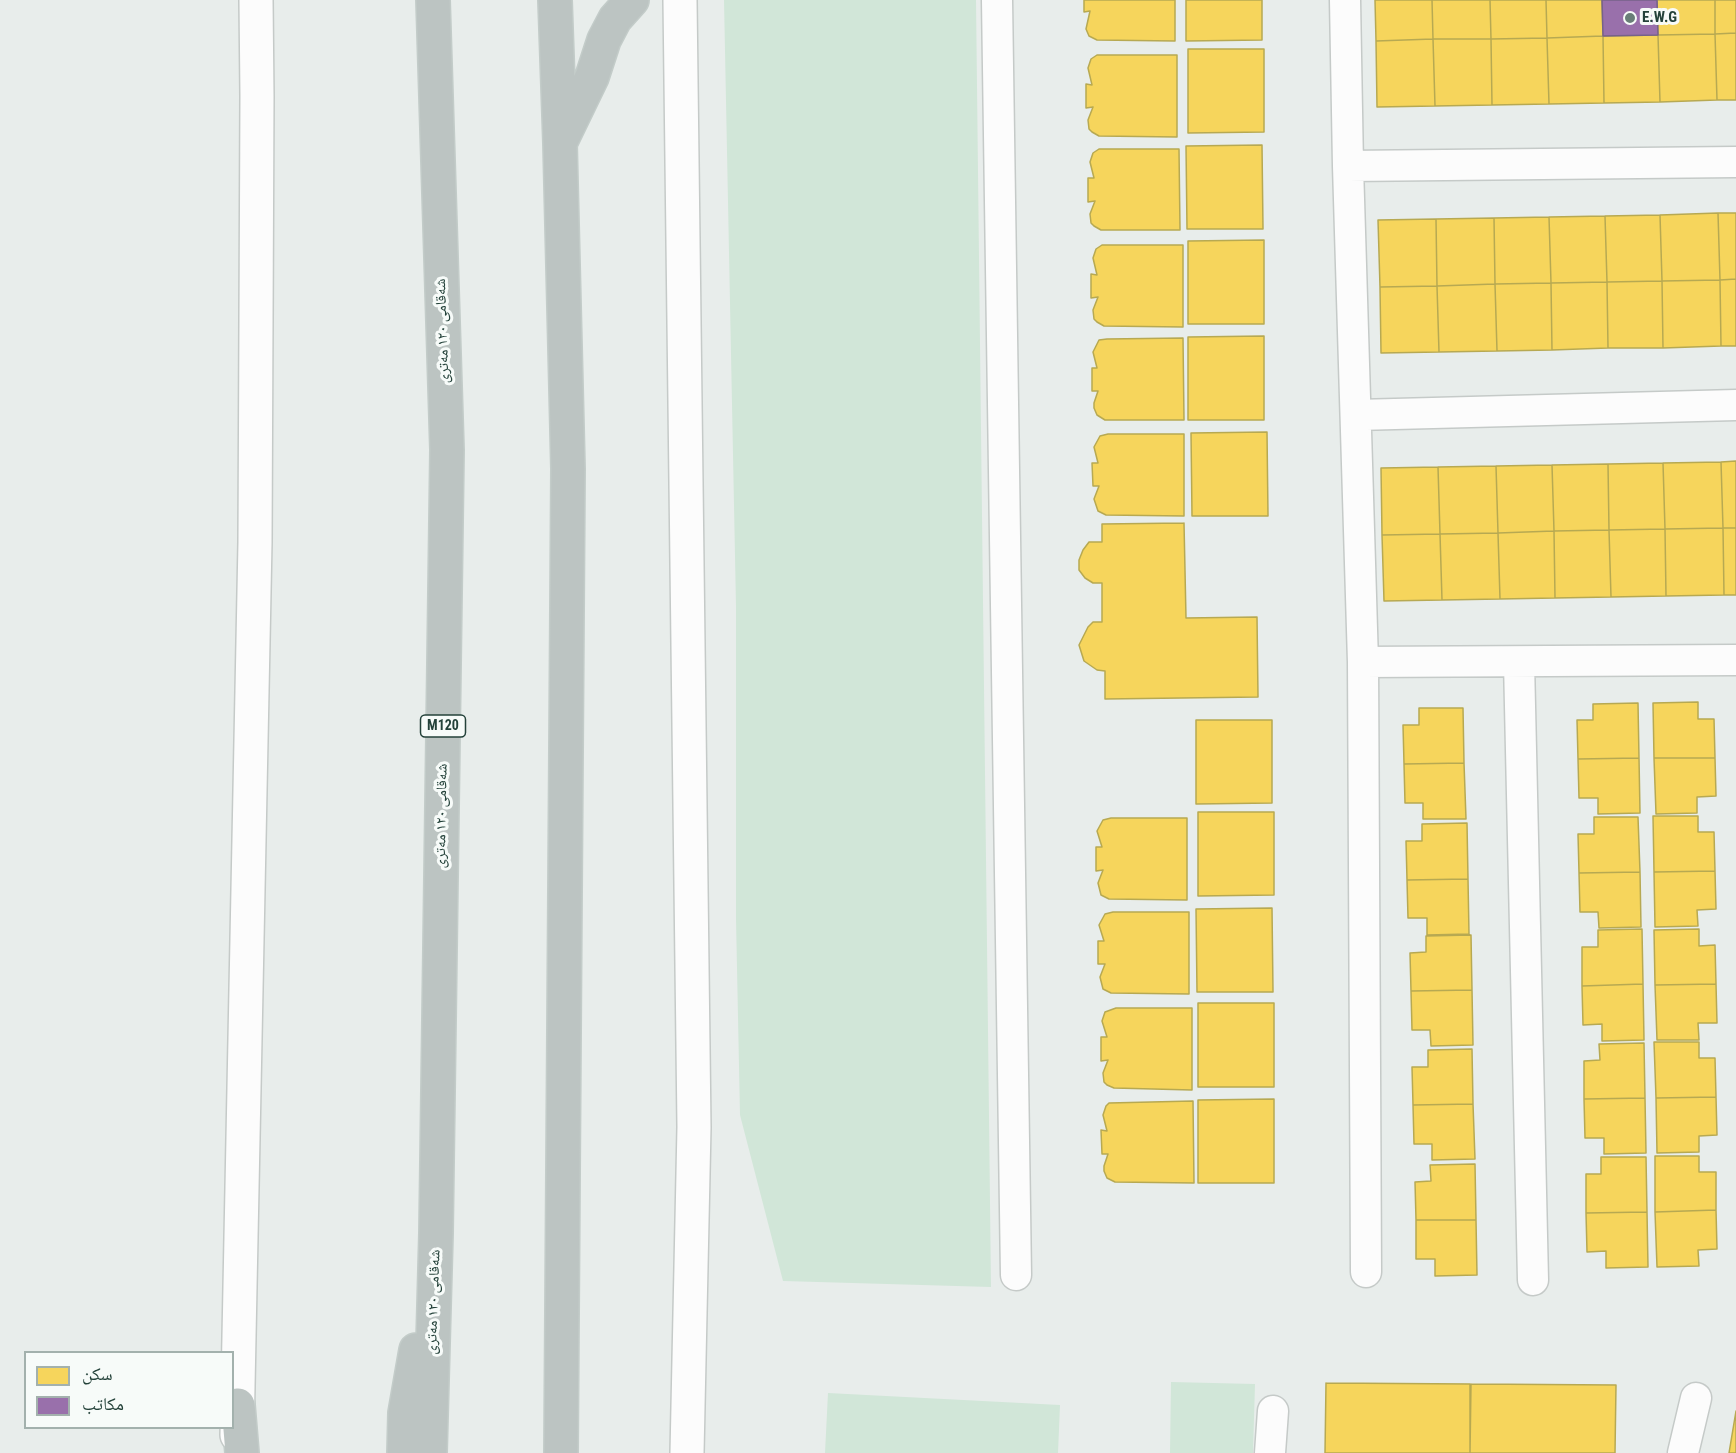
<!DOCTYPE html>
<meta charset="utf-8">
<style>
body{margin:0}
#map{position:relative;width:1736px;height:1453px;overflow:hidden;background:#e8edeb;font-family:"Roboto Condensed","Noto Naskh Arabic",sans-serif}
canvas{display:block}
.legend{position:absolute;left:24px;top:1351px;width:210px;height:78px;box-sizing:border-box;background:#f7fbf9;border:2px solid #a3b1ad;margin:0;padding:8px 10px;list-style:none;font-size:18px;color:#24423a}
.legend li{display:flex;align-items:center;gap:12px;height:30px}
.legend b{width:30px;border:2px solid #a3b1ad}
</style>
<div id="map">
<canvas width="1736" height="1453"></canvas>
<ul class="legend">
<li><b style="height:16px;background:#f6d55c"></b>سكن</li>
<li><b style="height:16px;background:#9970ab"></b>مكاتب</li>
</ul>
</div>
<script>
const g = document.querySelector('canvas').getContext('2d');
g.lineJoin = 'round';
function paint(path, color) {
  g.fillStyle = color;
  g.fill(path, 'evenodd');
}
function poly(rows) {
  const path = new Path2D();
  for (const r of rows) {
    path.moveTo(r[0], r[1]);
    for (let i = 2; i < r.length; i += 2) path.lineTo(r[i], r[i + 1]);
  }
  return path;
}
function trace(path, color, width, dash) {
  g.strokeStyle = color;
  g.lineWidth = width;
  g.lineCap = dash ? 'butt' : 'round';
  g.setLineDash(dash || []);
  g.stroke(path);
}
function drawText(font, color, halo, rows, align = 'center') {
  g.font = font + ' "Roboto Condensed","Noto Naskh Arabic",sans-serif';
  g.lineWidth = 6;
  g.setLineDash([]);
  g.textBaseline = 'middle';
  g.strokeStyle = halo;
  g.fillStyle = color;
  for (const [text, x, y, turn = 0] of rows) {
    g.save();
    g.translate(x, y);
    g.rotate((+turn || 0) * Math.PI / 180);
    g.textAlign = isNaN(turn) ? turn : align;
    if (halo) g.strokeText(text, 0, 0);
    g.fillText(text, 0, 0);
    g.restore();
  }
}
paint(poly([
 [724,0,976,0,991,1287,783,1281,740,1115,736,919,736,606],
 [1171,1382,1255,1384,1253,1453,1170,1453],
 [828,1393,1060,1405,1058,1453,825,1453]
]), '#d1e6d8');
const homes = poly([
 [1084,0,1175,0,1175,41,1097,40,1089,36,1086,29,1090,11,1084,12,1084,0],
 [1186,0,1262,0,1262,40,1186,41,1186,0],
 [1375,0,1432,0,1433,39,1376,41,1375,0],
 [1432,0,1490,0,1491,39,1433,39,1432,0],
 [1490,0,1546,0,1547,38,1491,39,1490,0],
 [1546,0,1602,0,1603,36,1547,38,1546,0],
 [1657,0,1715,0,1715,34,1658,35,1657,0],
 [1715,0,1736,0,1736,33,1715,34,1715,0],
 [1736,33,1736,100,1717,100,1715,34,1736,33],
 [1715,34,1717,100,1660,102,1658,35,1715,34],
 [1658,35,1660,102,1604,103,1603,36,1658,35],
 [1603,36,1604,103,1549,104,1547,38,1603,36],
 [1547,38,1549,104,1492,105,1491,39,1547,38],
 [1433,39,1435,106,1377,107,1376,41,1433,39],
 [1433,39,1491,39,1492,105,1435,106,1433,39],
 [1188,49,1264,49,1264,132,1188,133,1188,49],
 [1097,55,1177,55,1177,137,1099,136,1092,132,1089,129,1088,120,1093,107,1086,108,1086,84,1092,85,1088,68,1091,59,1097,55],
 [1262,145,1263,229,1187,229,1186,146,1262,145],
 [1099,149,1179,149,1180,230,1101,230,1094,226,1091,223,1090,214,1095,201,1088,202,1088,178,1094,178,1090,162,1093,153,1099,149],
 [1718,213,1736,213,1736,279,1720,280,1718,213],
 [1718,213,1720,280,1662,281,1660,215,1718,213],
 [1660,215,1662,281,1607,282,1605,216,1660,215],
 [1605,216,1607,282,1551,283,1549,217,1605,216],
 [1549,217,1551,283,1495,284,1494,218,1549,217],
 [1494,218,1495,284,1437,286,1436,219,1494,218],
 [1436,219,1437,286,1380,287,1378,220,1436,219],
 [1264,240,1264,324,1188,324,1188,241,1264,240],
 [1102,245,1183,245,1183,327,1104,326,1097,322,1094,319,1093,310,1098,297,1091,298,1091,274,1097,275,1093,258,1096,249,1102,245],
 [1736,279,1736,346,1721,346,1720,280,1736,279],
 [1720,280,1721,346,1663,348,1662,281,1720,280],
 [1662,281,1663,348,1608,348,1607,282,1662,281],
 [1607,282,1608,348,1552,350,1551,283,1607,282],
 [1551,283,1552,350,1497,351,1495,284,1551,283],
 [1495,284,1497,351,1439,352,1437,286,1495,284],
 [1437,286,1439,352,1381,353,1380,287,1437,286],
 [1264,336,1264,420,1188,420,1188,337,1264,336],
 [1183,338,1184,420,1105,420,1097,415,1094,408,1094,403,1098,391,1092,391,1092,368,1097,368,1093,352,1099,340,1107,339,1183,338],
 [1267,432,1268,516,1192,516,1191,433,1267,432],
 [1108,434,1184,434,1184,516,1106,515,1098,511,1094,499,1099,486,1093,486,1092,463,1098,463,1094,447,1100,436,1108,434],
 [1736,461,1736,528,1723,528,1721,462,1736,461],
 [1721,462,1723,528,1665,529,1663,463,1721,462],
 [1663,463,1665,529,1609,530,1608,464,1663,463],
 [1608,464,1609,530,1554,531,1552,465,1608,464],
 [1552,465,1554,531,1498,533,1496,466,1552,465],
 [1496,466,1498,533,1440,534,1438,467,1496,466],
 [1438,467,1440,534,1382,535,1381,468,1438,467],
 [1184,523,1186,618,1257,617,1258,697,1105,699,1105,671,1097,670,1084,661,1079,645,1088,627,1093,622,1102,622,1102,583,1093,583,1085,578,1079,570,1079,560,1083,550,1089,542,1102,542,1102,524,1184,523],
 [1723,528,1736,528,1736,595,1724,595,1723,528],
 [1723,528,1724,595,1666,596,1665,529,1723,528],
 [1665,529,1666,596,1611,597,1609,530,1665,529],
 [1609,530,1611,597,1555,598,1554,531,1609,530],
 [1554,531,1555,598,1500,599,1498,533,1554,531],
 [1498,533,1500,599,1442,600,1440,534,1498,533],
 [1440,534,1442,600,1384,601,1382,535,1440,534],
 [1698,702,1698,719,1714,719,1715,758,1654,758,1653,703,1698,702],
 [1638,703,1639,758,1578,759,1577,720,1593,720,1593,704,1638,703],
 [1419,708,1463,708,1464,763,1404,764,1403,725,1419,725,1419,708],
 [1196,720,1272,720,1272,803,1196,804,1196,720],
 [1639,758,1640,813,1598,814,1598,798,1579,798,1578,759,1639,758],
 [1654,758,1715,758,1716,796,1697,797,1697,813,1656,814,1654,758],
 [1464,763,1466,819,1423,819,1423,803,1405,803,1404,764,1464,763],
 [1198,812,1274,812,1274,895,1198,896,1198,812],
 [1653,816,1698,816,1698,832,1714,832,1715,871,1654,872,1653,816],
 [1594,817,1638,817,1640,872,1579,873,1578,834,1594,834,1594,817],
 [1111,818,1187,818,1187,900,1109,899,1101,895,1098,883,1103,870,1096,871,1096,847,1102,847,1097,831,1103,820,1111,818],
 [1467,823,1468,879,1407,880,1406,841,1422,841,1422,824,1467,823],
 [1715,871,1716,909,1697,910,1698,926,1655,927,1654,872,1715,871],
 [1640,872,1641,927,1599,928,1598,912,1580,912,1579,873,1640,872],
 [1468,879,1469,934,1427,935,1427,918,1408,918,1407,880,1468,879],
 [1272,908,1273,992,1197,992,1196,909,1272,908],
 [1113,912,1189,912,1189,994,1111,993,1103,989,1100,977,1105,964,1098,964,1098,941,1104,941,1099,925,1105,914,1113,912],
 [1642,929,1643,984,1582,986,1582,947,1598,947,1598,930,1642,929],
 [1699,929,1699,946,1715,945,1716,984,1655,985,1654,930,1699,929],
 [1471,935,1472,990,1411,991,1410,953,1426,952,1426,936,1471,935],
 [1643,984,1644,1040,1602,1041,1602,1024,1583,1025,1582,986,1643,984],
 [1716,984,1717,1023,1698,1023,1699,1040,1657,1040,1655,985,1716,984],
 [1472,990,1473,1045,1431,1046,1430,1030,1412,1030,1411,991,1472,990],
 [1198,1003,1274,1003,1274,1087,1198,1087,1198,1003],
 [1116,1008,1192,1008,1192,1090,1114,1088,1107,1085,1104,1082,1103,1073,1108,1060,1101,1061,1101,1037,1107,1037,1102,1021,1105,1012,1116,1008],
 [1654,1042,1699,1042,1699,1058,1715,1058,1716,1097,1656,1098,1654,1042],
 [1644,1043,1645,1098,1584,1099,1584,1061,1600,1060,1599,1044,1644,1043],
 [1472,1049,1473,1104,1413,1105,1412,1067,1428,1067,1428,1050,1472,1049],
 [1716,1097,1717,1135,1699,1136,1699,1152,1657,1153,1656,1098,1716,1097],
 [1645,1098,1646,1153,1604,1154,1604,1138,1585,1138,1584,1099,1645,1098],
 [1274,1099,1274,1183,1198,1183,1198,1100,1274,1099],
 [1193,1101,1194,1183,1115,1182,1107,1178,1104,1171,1104,1166,1108,1154,1102,1154,1101,1130,1107,1131,1103,1115,1106,1106,1109,1103,1193,1101],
 [1473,1104,1475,1159,1432,1160,1432,1144,1414,1144,1413,1105,1473,1104],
 [1655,1156,1699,1156,1699,1172,1716,1172,1716,1210,1655,1212,1655,1156],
 [1601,1157,1646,1157,1647,1212,1586,1213,1586,1174,1601,1174,1601,1157],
 [1475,1164,1476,1220,1416,1220,1415,1182,1431,1181,1430,1165,1475,1164],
 [1716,1210,1717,1249,1698,1250,1699,1266,1657,1267,1655,1212,1716,1210],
 [1647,1212,1648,1267,1606,1268,1606,1251,1587,1252,1586,1213,1647,1212],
 [1416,1220,1476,1220,1477,1275,1435,1276,1435,1259,1416,1259,1416,1220],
 [1326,1383,1470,1384,1470,1453,1325,1453,1326,1383],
 [1471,1384,1616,1385,1615,1453,1470,1453,1471,1384],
 [1736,1411,1736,1453,1729,1453,1736,1411]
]);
paint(homes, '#f6d55c');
trace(homes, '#b7a952', 1.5);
const offices = poly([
 [1602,0,1657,0,1658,35,1603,36,1602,0]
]);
paint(offices, '#9970ab');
trace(offices, '#766289', 1.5);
const minor = poly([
 [997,0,1016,1275],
 [1345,0,1348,166,1363,662,1366,1272],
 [1348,166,1736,162],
 [1357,415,1736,405],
 [1363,662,1736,660],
 [1519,662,1533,1280],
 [1270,1453,1273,1411],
 [1683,1453,1696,1398]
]);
const tertiary = poly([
 [680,0,694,1127,687,1453],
 [237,1435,255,542,257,96,256,0]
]);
const motorway = poly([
 [555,0,560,143,568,469,561,1453],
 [562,139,592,77,604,40,615,19,632,0],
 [238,1405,242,1453],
 [404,1453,405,1413,416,1350],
 [430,1453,436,1233,447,450,433,0]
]);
trace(minor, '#c5cac8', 33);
trace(tertiary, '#c5cac8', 36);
trace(motorway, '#c3ccc9', 36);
trace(minor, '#fcfcfc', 30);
trace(tertiary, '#fcfcfc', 33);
trace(motorway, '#bcc4c2', 33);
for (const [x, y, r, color] of [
 [1630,18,6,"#697e78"]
]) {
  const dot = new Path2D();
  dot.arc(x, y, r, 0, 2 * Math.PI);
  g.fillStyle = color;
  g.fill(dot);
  trace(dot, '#f7fbf9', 2);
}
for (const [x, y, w] of [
 [443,726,45]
]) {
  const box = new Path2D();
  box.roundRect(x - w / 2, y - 11, w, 22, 4.5);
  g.fillStyle = '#f7fbf9';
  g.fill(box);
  trace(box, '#24423a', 1.5);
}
drawText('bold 14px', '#24423a', null, [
 ["M120",443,726]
]);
drawText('bold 15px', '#24423a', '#f7fbf9', [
 ["E.W.G",1642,18]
], 'left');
drawText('15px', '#24423a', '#f7fbf9', [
 ["شەقامی ١٢٠ مەتری",443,331,-92],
 ["شەقامی ١٢٠ مەتری",442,816,-89],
 ["شەقامی ١٢٠ مەتری",434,1302,-88]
]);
</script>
